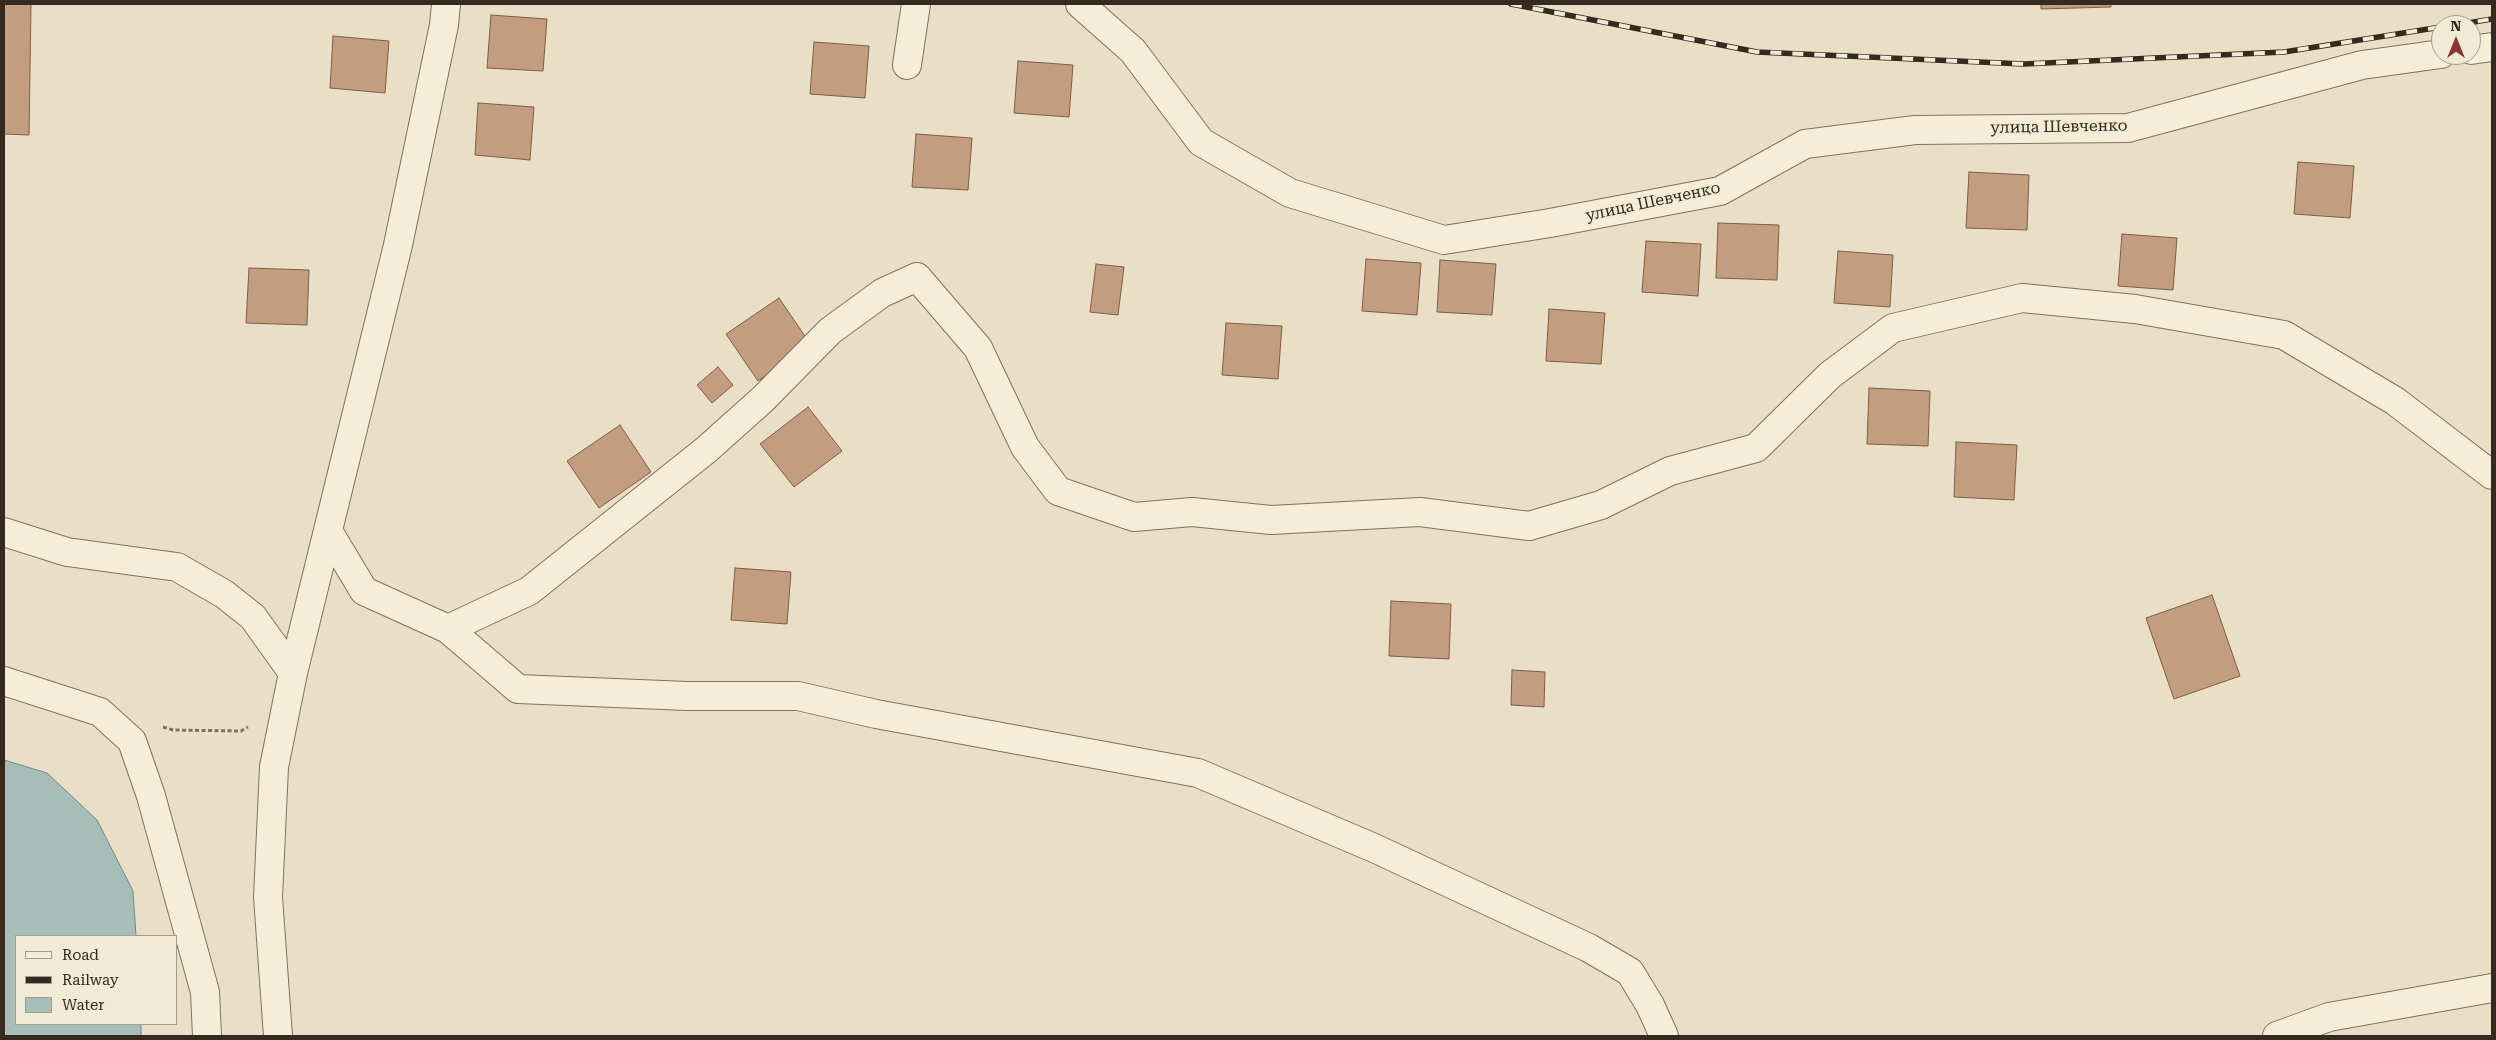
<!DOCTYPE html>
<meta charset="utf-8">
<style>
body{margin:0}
#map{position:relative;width:2496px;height:1040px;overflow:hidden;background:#e9dfc6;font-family:"Roboto Serif",serif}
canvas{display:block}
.frame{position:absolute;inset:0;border:5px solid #342a20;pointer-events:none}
.legend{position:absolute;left:15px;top:935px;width:162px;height:90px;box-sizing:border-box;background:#f1ead4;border:1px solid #a59d8c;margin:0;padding:6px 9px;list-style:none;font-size:15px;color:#342a20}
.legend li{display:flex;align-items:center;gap:10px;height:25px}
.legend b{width:25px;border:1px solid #a59d8c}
.north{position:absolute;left:2431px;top:15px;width:50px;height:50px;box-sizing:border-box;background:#f1ead4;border:1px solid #a59d8c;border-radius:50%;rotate:0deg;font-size:14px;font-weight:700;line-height:20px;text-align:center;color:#342a20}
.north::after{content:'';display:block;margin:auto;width:18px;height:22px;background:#8b3634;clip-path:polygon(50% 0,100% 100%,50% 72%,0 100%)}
</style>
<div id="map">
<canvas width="2496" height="1040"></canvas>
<div class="frame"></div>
<ul class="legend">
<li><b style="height:6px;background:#f5edd8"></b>Road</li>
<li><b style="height:6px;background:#342a20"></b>Railway</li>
<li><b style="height:14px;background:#a7bdb7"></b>Water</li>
</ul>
<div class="north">N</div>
</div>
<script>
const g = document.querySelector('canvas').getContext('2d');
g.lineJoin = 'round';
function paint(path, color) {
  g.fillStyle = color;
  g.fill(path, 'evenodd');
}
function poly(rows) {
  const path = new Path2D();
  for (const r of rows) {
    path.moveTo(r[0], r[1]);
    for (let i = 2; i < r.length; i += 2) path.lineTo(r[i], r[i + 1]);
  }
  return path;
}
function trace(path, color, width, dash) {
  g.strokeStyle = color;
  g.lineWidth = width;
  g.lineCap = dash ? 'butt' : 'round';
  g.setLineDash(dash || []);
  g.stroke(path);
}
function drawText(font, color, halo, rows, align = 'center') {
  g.font = font + ' "Roboto Serif",serif';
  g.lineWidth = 4;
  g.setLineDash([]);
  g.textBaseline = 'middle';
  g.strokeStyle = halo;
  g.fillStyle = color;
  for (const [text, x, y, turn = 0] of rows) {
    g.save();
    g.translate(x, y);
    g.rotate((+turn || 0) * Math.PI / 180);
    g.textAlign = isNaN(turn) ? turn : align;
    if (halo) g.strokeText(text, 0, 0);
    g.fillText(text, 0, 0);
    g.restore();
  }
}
const water = poly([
 [4,760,47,773,97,820,133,891,136,936,16,936,16,1024,141,1024,141,1036,4,1036,4,760]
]);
paint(water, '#a7bdb7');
trace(water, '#6e8a84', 1);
const building = poly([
 [4,4,31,4,29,135,4,134,4,4],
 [2041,4,2111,4,2111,7,2041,9,2041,4],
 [491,15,547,19,543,71,487,68,491,15],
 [333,36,389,41,385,93,330,88,333,36],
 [814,42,869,46,865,98,810,94,814,42],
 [1018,61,1073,65,1069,117,1014,113,1018,61],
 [478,103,534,107,530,160,475,155,478,103],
 [916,134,972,138,968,190,912,187,916,134],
 [2298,162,2354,166,2350,218,2294,214,2298,162],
 [1969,172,2029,175,2027,230,1966,228,1969,172],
 [1718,223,1779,225,1777,280,1716,278,1718,223],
 [2122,234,2177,238,2173,290,2118,286,2122,234],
 [1646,241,1701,244,1698,296,1642,292,1646,241],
 [1838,251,1893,255,1890,307,1834,303,1838,251],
 [1366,259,1421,263,1417,315,1362,311,1366,259],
 [1440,260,1496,264,1492,315,1437,312,1440,260],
 [1096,264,1124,267,1118,315,1090,312,1096,264],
 [249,268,309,270,307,325,246,323,249,268],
 [779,298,811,345,758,381,726,334,779,298],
 [1549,309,1605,313,1601,364,1546,361,1549,309],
 [1226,323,1282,326,1278,379,1222,375,1226,323],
 [718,367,733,385,712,403,697,385,718,367],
 [1869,388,1930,391,1928,446,1867,444,1869,388],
 [808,407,842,451,794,487,760,444,808,407],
 [620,425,651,472,599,508,567,461,620,425],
 [1956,442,2017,445,2014,500,1954,497,1956,442],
 [735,568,791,572,787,624,731,620,735,568],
 [2212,595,2240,676,2174,699,2146,618,2212,595],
 [1391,601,1451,604,1449,659,1389,656,1391,601],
 [1512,670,1545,672,1544,707,1511,705,1512,670]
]);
paint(building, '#c39d80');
trace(building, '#7f5e46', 1);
const street = poly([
 [1080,4,1133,51,1201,142,1290,193,1444,240,1550,223,1720,191,1805,144,1915,130,2128,128,2362,65,2441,54],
 [2471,50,2492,47],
 [907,65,916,4],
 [328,531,364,591,448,629,518,689,687,696,798,696,876,714,1198,773,1374,848,1589,948,1630,972,1650,1005,1664,1036],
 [4,532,67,552,177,567,224,594,253,617,293,673],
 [448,629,529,591,706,450,763,399,830,331,882,293,917,277,978,348,1025,447,1058,491,1134,517,1192,512,1271,520,1420,512,1529,526,1601,505,1670,471,1756,448,1830,375,1893,328,2022,298,2135,309,2284,335,2395,401,2492,475],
 [4,681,100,712,132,741,151,796,205,992,207,1036],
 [278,1036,268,897,274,767,293,673,398,245,444,25,446,4],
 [2277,1036,2329,1017,2492,988]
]);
trace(street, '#82725d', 30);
trace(poly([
 [163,727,173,730,241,731,248,727]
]), '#82725d', 3, [4, 2.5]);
trace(street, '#f5edd8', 28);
const rail = poly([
 [1511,4,1757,52,2024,64,2284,52,2441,27],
 [2456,25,2492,19]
]);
trace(rail, '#342a20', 5.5);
trace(rail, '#f1ead4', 4, [11]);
drawText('16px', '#342a20', '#f1ead4', [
 ["улица Шевченко",2059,127,-1],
 ["улица Шевченко",1653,202,-12]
]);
</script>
